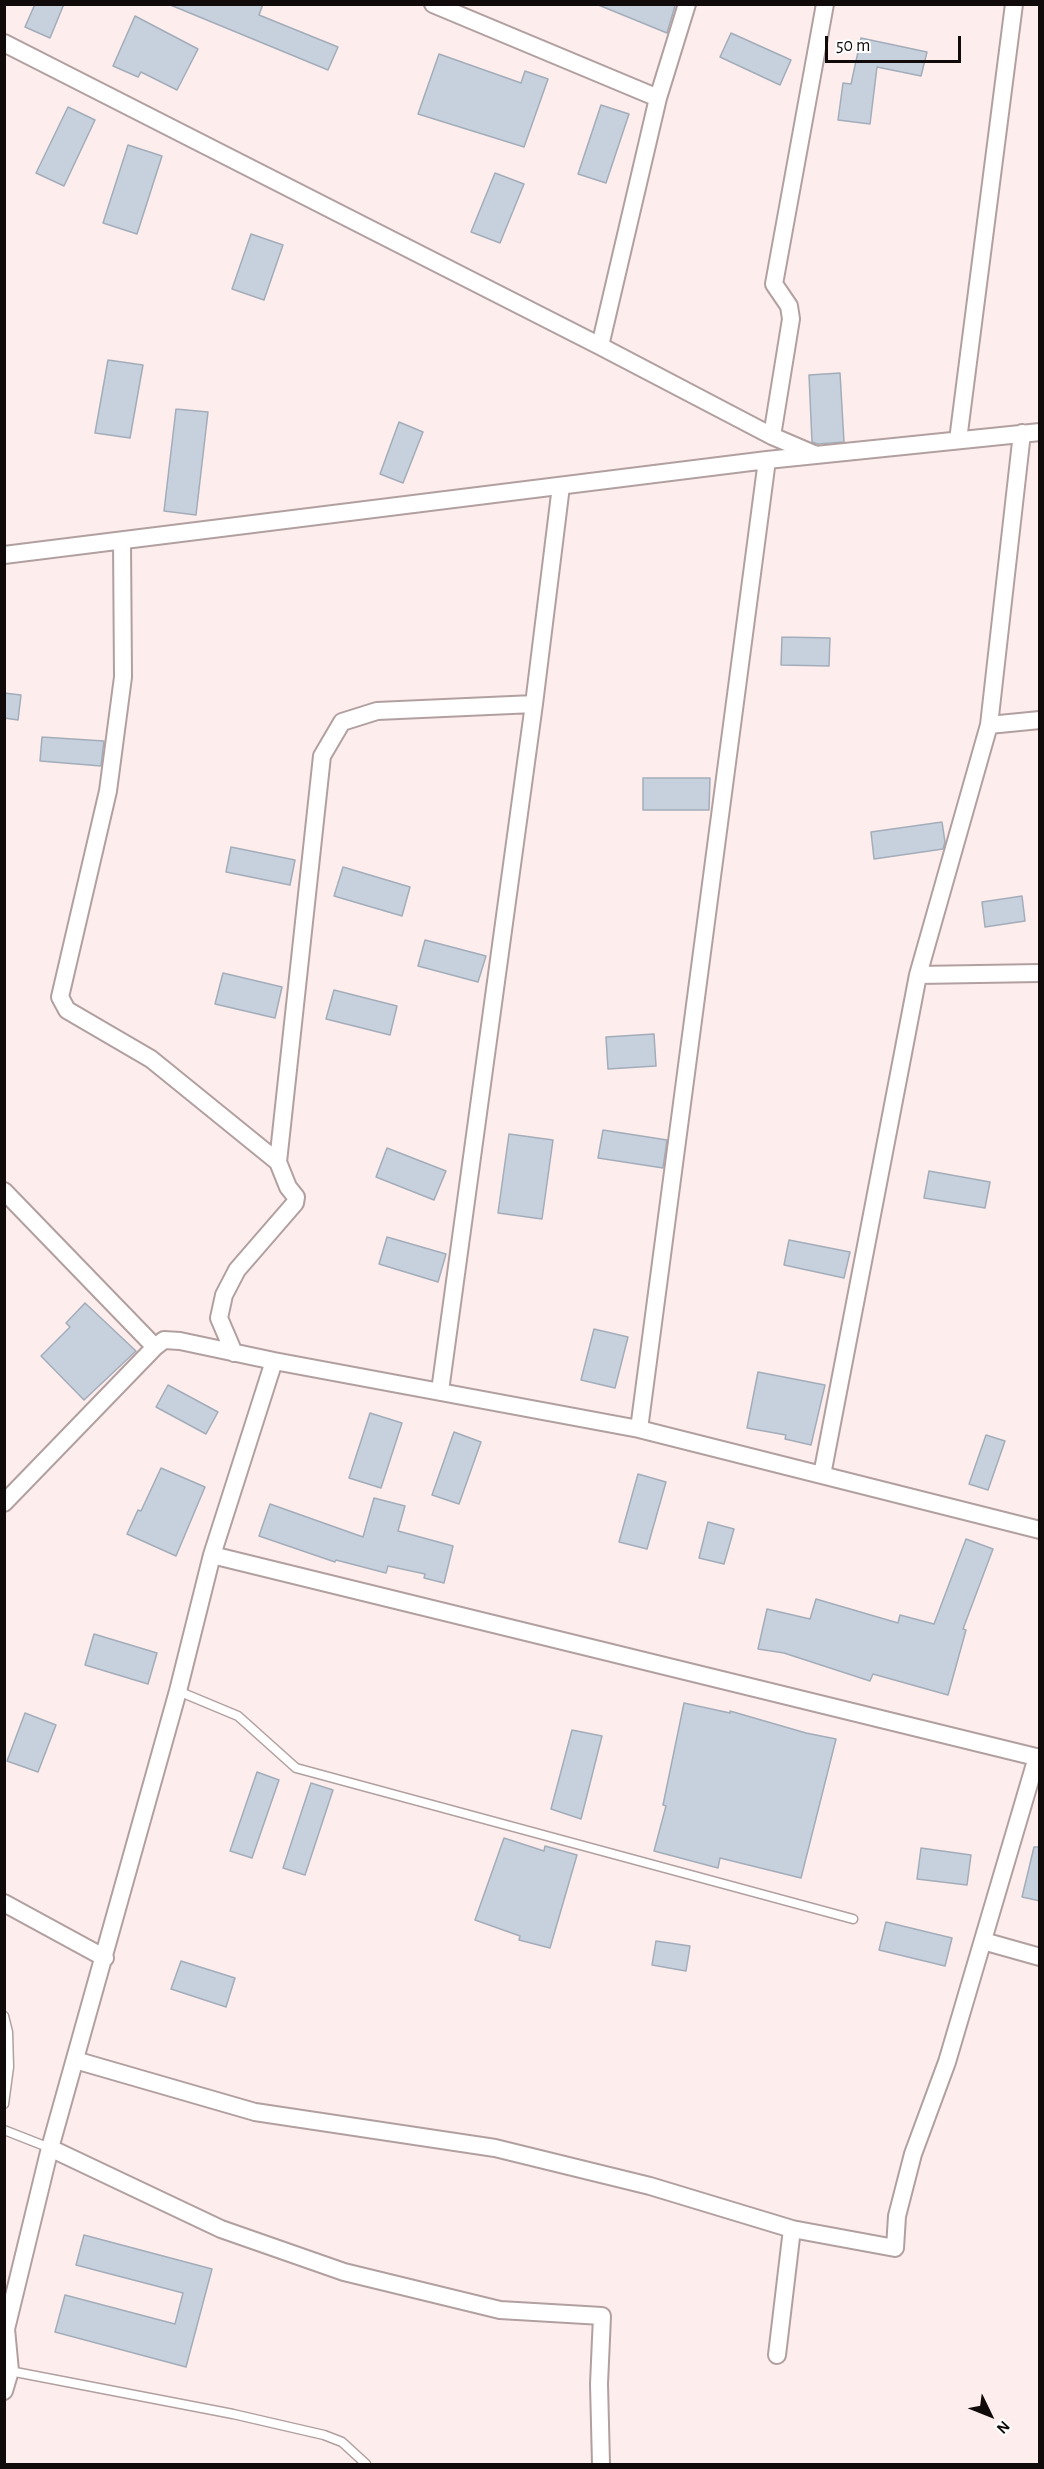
<!DOCTYPE html>
<style>
body{margin:0}
#map{position:relative;width:1044px;height:2469px;overflow:hidden;background:#fdeded;font-family:"Alegreya Sans",sans-serif}
canvas{display:block}
.frame{position:absolute;inset:0;border:6px solid #100a0a;pointer-events:none}
.north{position:absolute;left:960px;top:2385px;width:60px;height:60px;-webkit-text-stroke:4px #fff;paint-order:stroke;rotate:133deg;font-size:16px;font-weight:700;line-height:24px;text-align:center;color:#100a0a}
.north::after{content:'';display:block;margin:auto;width:21px;height:27px;background:#100a0a;clip-path:polygon(50% 0,100% 100%,50% 72%,0 100%)}
.scale{position:absolute;left:825px;top:36px;width:136px;height:27px;box-sizing:border-box;border:3px solid #100a0a;border-top:0;padding-left:8px;font-size:18px;line-height:21px;white-space:nowrap;color:#100a0a;-webkit-text-stroke:4px #fff;paint-order:stroke}
</style>
<div id="map">
<canvas width="1044" height="2469"></canvas>
<div class="frame"></div>
<div class="north">N</div>
<div class="scale">50 m</div>
</div>
<script>
const g = document.querySelector('canvas').getContext('2d');
g.lineJoin = 'round';
function paint(path, color) {
  g.fillStyle = color;
  g.fill(path, 'evenodd');
}
function poly(rows) {
  const path = new Path2D();
  for (const r of rows) {
    path.moveTo(r[0], r[1]);
    for (let i = 2; i < r.length; i += 2) path.lineTo(r[i], r[i + 1]);
  }
  return path;
}
function trace(path, color, width, dash) {
  g.strokeStyle = color;
  g.lineWidth = width;
  g.lineCap = dash ? 'butt' : 'round';
  g.setLineDash(dash || []);
  g.stroke(path);
}
const building = poly([
 [35,4,64,4,50,38,25,27,35,4],
 [168,4,263,4,259,15,338,47,328,70,168,4],
 [596,4,670,4,675,6,667,33,596,4],
 [135,16,198,49,177,90,141,72,138,77,113,66,135,16],
 [731,33,791,60,780,85,720,57,731,33],
 [861,38,927,52,921,76,877,67,870,124,838,120,843,83,851,84,861,38],
 [439,54,521,83,525,71,548,79,524,147,418,114,439,54],
 [601,105,629,114,606,183,578,174,601,105],
 [68,107,95,120,64,186,36,173,68,107],
 [128,145,162,156,137,234,103,223,128,145],
 [495,173,524,184,500,243,471,232,495,173],
 [251,234,283,245,264,300,232,289,251,234],
 [108,360,143,365,130,438,95,433,108,360],
 [840,373,844,442,818,444,812,442,809,375,840,373],
 [176,409,208,412,196,515,164,511,176,409],
 [399,422,423,432,403,483,380,474,399,422],
 [782,637,830,638,829,666,781,665,782,637],
 [4,693,21,695,18,720,4,718,4,693],
 [42,737,104,741,101,766,40,761,42,737],
 [643,778,710,778,709,810,643,810,643,778],
 [942,822,945,842,943,849,874,859,871,832,942,822],
 [231,847,295,860,290,885,226,872,231,847],
 [343,867,410,887,402,916,334,896,343,867],
 [1022,896,1025,921,985,927,982,902,1022,896],
 [425,940,486,956,478,982,418,966,425,940],
 [223,973,282,987,275,1018,215,1004,223,973],
 [334,990,397,1006,390,1035,326,1019,334,990],
 [654,1034,656,1066,608,1069,606,1037,654,1034],
 [603,1130,667,1140,663,1168,598,1158,603,1130],
 [509,1134,553,1140,542,1219,498,1213,509,1134],
 [387,1148,446,1171,434,1200,376,1177,387,1148],
 [929,1171,990,1182,985,1208,924,1198,929,1171],
 [387,1237,446,1254,438,1282,379,1264,387,1237],
 [789,1240,850,1252,844,1278,784,1265,789,1240],
 [85,1303,136,1351,84,1400,41,1356,70,1327,66,1323,85,1303],
 [594,1329,628,1337,615,1388,581,1380,594,1329],
 [758,1372,825,1385,811,1445,785,1439,786,1435,747,1428,758,1372],
 [168,1385,218,1412,206,1434,156,1407,168,1385],
 [370,1413,402,1423,381,1488,349,1478,370,1413],
 [454,1432,481,1442,459,1504,432,1495,454,1432],
 [986,1435,1005,1441,988,1490,969,1484,986,1435],
 [161,1468,205,1487,176,1556,127,1534,138,1510,141,1511,161,1468],
 [638,1474,666,1482,647,1549,619,1542,638,1474],
 [374,1498,405,1506,398,1531,453,1546,444,1583,424,1578,425,1574,388,1566,386,1573,336,1560,335,1562,259,1536,270,1504,363,1537,374,1498],
 [708,1522,734,1529,724,1564,699,1558,708,1522],
 [966,1539,993,1549,963,1629,966,1630,948,1695,873,1674,870,1681,784,1653,758,1649,767,1609,810,1619,816,1599,898,1623,900,1615,934,1624,966,1539],
 [94,1634,157,1653,148,1684,85,1665,94,1634],
 [684,1703,730,1713,730,1711,806,1733,836,1739,801,1878,720,1858,718,1868,654,1851,666,1806,663,1805,684,1703],
 [25,1713,56,1725,38,1772,7,1761,25,1713],
 [572,1730,602,1736,581,1819,551,1809,572,1730],
 [257,1772,279,1780,252,1858,230,1851,257,1772],
 [311,1783,333,1790,305,1875,283,1868,311,1783],
 [504,1838,544,1851,545,1846,577,1855,550,1948,519,1940,520,1936,475,1920,504,1838],
 [1034,1847,1040,1847,1040,1901,1022,1897,1034,1847],
 [921,1848,971,1855,967,1885,917,1879,921,1848],
 [886,1922,952,1938,945,1966,879,1950,886,1922],
 [656,1941,690,1946,686,1971,652,1965,656,1941],
 [181,1961,235,1978,226,2007,171,1989,181,1961],
 [84,2235,212,2269,186,2367,55,2332,65,2295,175,2324,183,2293,76,2265,84,2235]
]);
paint(building, '#c7d1de');
trace(building, '#a3adb9', 1.5);
const lane = poly([
 [178,1691,238,1716,296,1768,853,1919],
 [4,2016,8,2032,9,2067,4,2104],
 [4,2130,50,2148],
 [10,2371,233,2414,324,2435,342,2442,366,2464]
]);
const street = poly([
 [433,4,658,98],
 [4,43,600,346,772,436,814,454],
 [600,346,658,98,687,4],
 [772,436,791,319,789,306,774,284,825,4],
 [958,440,1014,4],
 [122,541,123,677,108,791,60,997,67,1010,151,1059,278,1162,288,1187,296,1197,295,1203,237,1270,224,1295,219,1318,234,1353],
 [4,555,767,460,1040,432],
 [989,725,1040,720],
 [918,975,1040,973],
 [278,1162,322,756,342,722,377,711,534,704],
 [4,1191,155,1347],
 [440,1391,534,704,561,486],
 [639,1429,767,460],
 [822,1475,918,975,989,725,1022,433],
 [4,1503,155,1347,164,1340,180,1341,274,1361,639,1429,1040,1530],
 [212,1555,1040,1758],
 [4,1903,105,1958],
 [983,1941,1040,1957],
 [75,2060,255,2112,495,2148,650,2186,792,2229,895,2248,897,2216,913,2154,947,2062,1037,1757],
 [50,2148,221,2229,344,2272,500,2310,602,2316,599,2384,601,2464],
 [777,2355,792,2229],
 [4,2391,10,2371,6,2329,50,2148,178,1691,212,1555,274,1361]
]);
trace(lane, '#b2a0a0', 11);
trace(street, '#b2a0a0', 20);
trace(lane, '#fff', 8);
trace(street, '#fff', 16);
</script>
